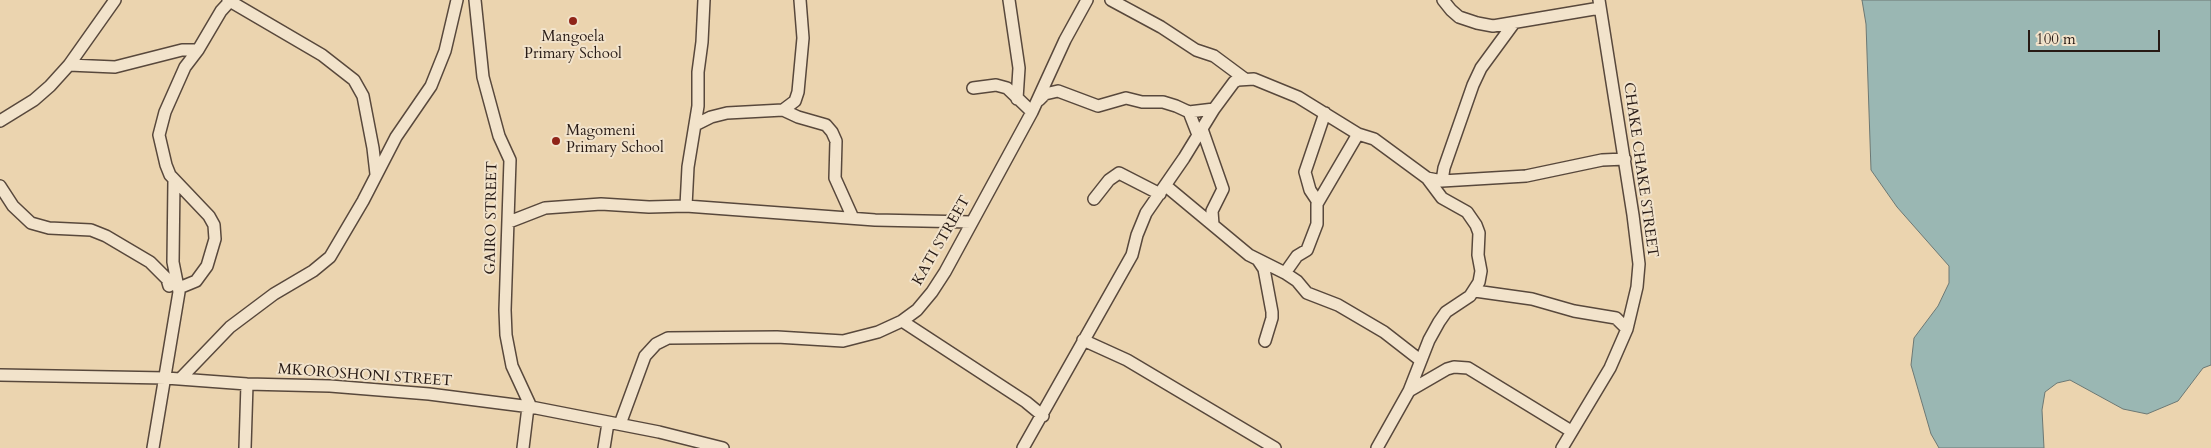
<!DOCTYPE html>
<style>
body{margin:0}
#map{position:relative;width:2211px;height:448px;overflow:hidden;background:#ebd4af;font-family:Cardo,serif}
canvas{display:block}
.scale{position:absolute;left:2028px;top:30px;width:132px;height:22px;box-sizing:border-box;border:2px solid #271a15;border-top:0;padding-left:6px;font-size:15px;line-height:18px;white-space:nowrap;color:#271a15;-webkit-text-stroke:4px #f2e3cb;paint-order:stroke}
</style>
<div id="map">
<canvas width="2211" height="448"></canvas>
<div class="scale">100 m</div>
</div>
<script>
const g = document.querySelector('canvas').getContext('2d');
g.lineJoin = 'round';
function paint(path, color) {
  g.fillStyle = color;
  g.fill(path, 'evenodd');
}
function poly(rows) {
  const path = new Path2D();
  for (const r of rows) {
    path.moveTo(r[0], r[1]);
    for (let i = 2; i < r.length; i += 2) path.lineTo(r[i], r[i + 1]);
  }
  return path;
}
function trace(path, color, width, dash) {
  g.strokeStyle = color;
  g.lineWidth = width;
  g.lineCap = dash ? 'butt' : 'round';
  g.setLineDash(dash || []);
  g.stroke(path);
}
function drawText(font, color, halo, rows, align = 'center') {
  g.font = font + ' Cardo,serif';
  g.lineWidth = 4;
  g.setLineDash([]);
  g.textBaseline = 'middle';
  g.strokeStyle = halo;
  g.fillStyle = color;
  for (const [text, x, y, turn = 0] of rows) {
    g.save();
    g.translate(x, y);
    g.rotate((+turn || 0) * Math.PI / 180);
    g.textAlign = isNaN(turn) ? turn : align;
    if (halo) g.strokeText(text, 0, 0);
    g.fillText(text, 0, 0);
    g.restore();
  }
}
const water = poly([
 [1862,0,2211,0,2211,365,2203,368,2178,401,2147,414,2123,409,2070,380,2057,383,2045,392,2042,410,2044,448,1939,448,1931,434,1911,365,1914,338,1938,306,1949,283,1949,266,1897,207,1871,170,1866,24,1862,0]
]);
paint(water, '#9ab7b3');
trace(water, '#6c7874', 1);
const minor = poly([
 [228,0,322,55,354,80,363,96,373,148,376,174],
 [475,0,483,77,499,136,510,160,505,310,506,335,512,366,531,407],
 [1009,0,1019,68,1017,99],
 [1111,0,1161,27,1196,50,1214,56,1245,79],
 [1443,0,1451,10,1459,17,1477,23,1493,26,1600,8],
 [69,65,115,67,182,50,198,50],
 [973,88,996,85,1007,88,1032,112],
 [1039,100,1045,94,1058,91,1098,106,1126,98,1142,102,1163,102,1176,106,1189,112,1198,135],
 [783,110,798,117,826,125,832,132,836,141,835,178,853,218],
 [1189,112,1214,109],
 [0,121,34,100,50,86,69,65,115,0],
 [695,125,711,117,727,113,783,110,795,101,798,92,803,38,800,0],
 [1202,129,1223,189,1212,211,1213,225],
 [1442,181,1444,168,1473,85,1481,68,1514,23],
 [0,186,13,206,31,223,49,228,91,230,106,236,150,262,167,279,169,286],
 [1166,186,1249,255,1285,273,1297,281,1307,293,1338,305,1384,332,1420,360],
 [1094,199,1109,180,1119,173,1160,194],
 [1318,202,1310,190,1305,172,1325,113],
 [686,206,688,167,698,106,698,72,702,42,704,0],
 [509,222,545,208,601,204,649,207,686,206,875,220,971,222],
 [1258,260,1264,269,1272,312,1272,318,1265,341],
 [1285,273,1297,256,1307,250,1317,224,1317,204,1358,134],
 [179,288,196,281,207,266,215,239,214,225,209,216,170,175,166,165,159,135,165,112,185,67,198,50,221,11,231,0],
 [1475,291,1532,299,1574,311,1616,318,1627,329],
 [902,321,1026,402,1043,416],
 [1083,340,1127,360,1275,448],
 [0,375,166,378,247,384,330,386,429,394,531,407,659,432,723,448],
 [180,379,230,327,274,294,313,271,330,257,363,201,396,137,431,86,445,51,457,0],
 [1409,391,1447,369,1454,367,1468,368,1571,431],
 [620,424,645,356,656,344,668,338,777,337,843,341,878,332,902,321,917,310,932,292,945,272,1032,112,1065,40,1087,0],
 [153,448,179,292,173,262,174,180],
 [245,448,247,384],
 [523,448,528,407],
 [604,448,608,423],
 [1023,448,1132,255,1137,235,1146,213,1184,158,1214,109,1234,82,1238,80,1254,79,1298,97,1358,134,1374,139,1427,178,1442,181,1526,176,1602,160,1625,159],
 [1377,448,1409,391,1429,340,1439,322,1446,312,1470,296,1479,282,1481,271,1478,255,1479,233,1476,225,1467,212,1442,198,1427,178],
 [1562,448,1610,368,1627,329,1637,287,1639,264,1633,215,1599,0]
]);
trace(minor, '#58483c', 14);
trace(minor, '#f2e3cb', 11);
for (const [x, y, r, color] of [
 [573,21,5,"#8f2418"],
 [556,141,5,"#8f2418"]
]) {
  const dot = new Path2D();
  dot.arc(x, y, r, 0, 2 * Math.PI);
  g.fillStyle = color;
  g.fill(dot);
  trace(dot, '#f2e3cb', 2);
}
drawText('15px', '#271a15', '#f2e3cb', [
 ["Mangoela",573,38],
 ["Primary School",573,55],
 ["Magomeni",566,132,"left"],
 ["Primary School",566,149,"left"]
]);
drawText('15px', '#271a15', '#f2e3cb', [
 ["CHAKE CHAKE STREET",1640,170,82],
 ["GAIRO STREET",492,218,-89],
 ["KATI STREET",942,241,-60],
 ["MKOROSHONI STREET",365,376,4]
]);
</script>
